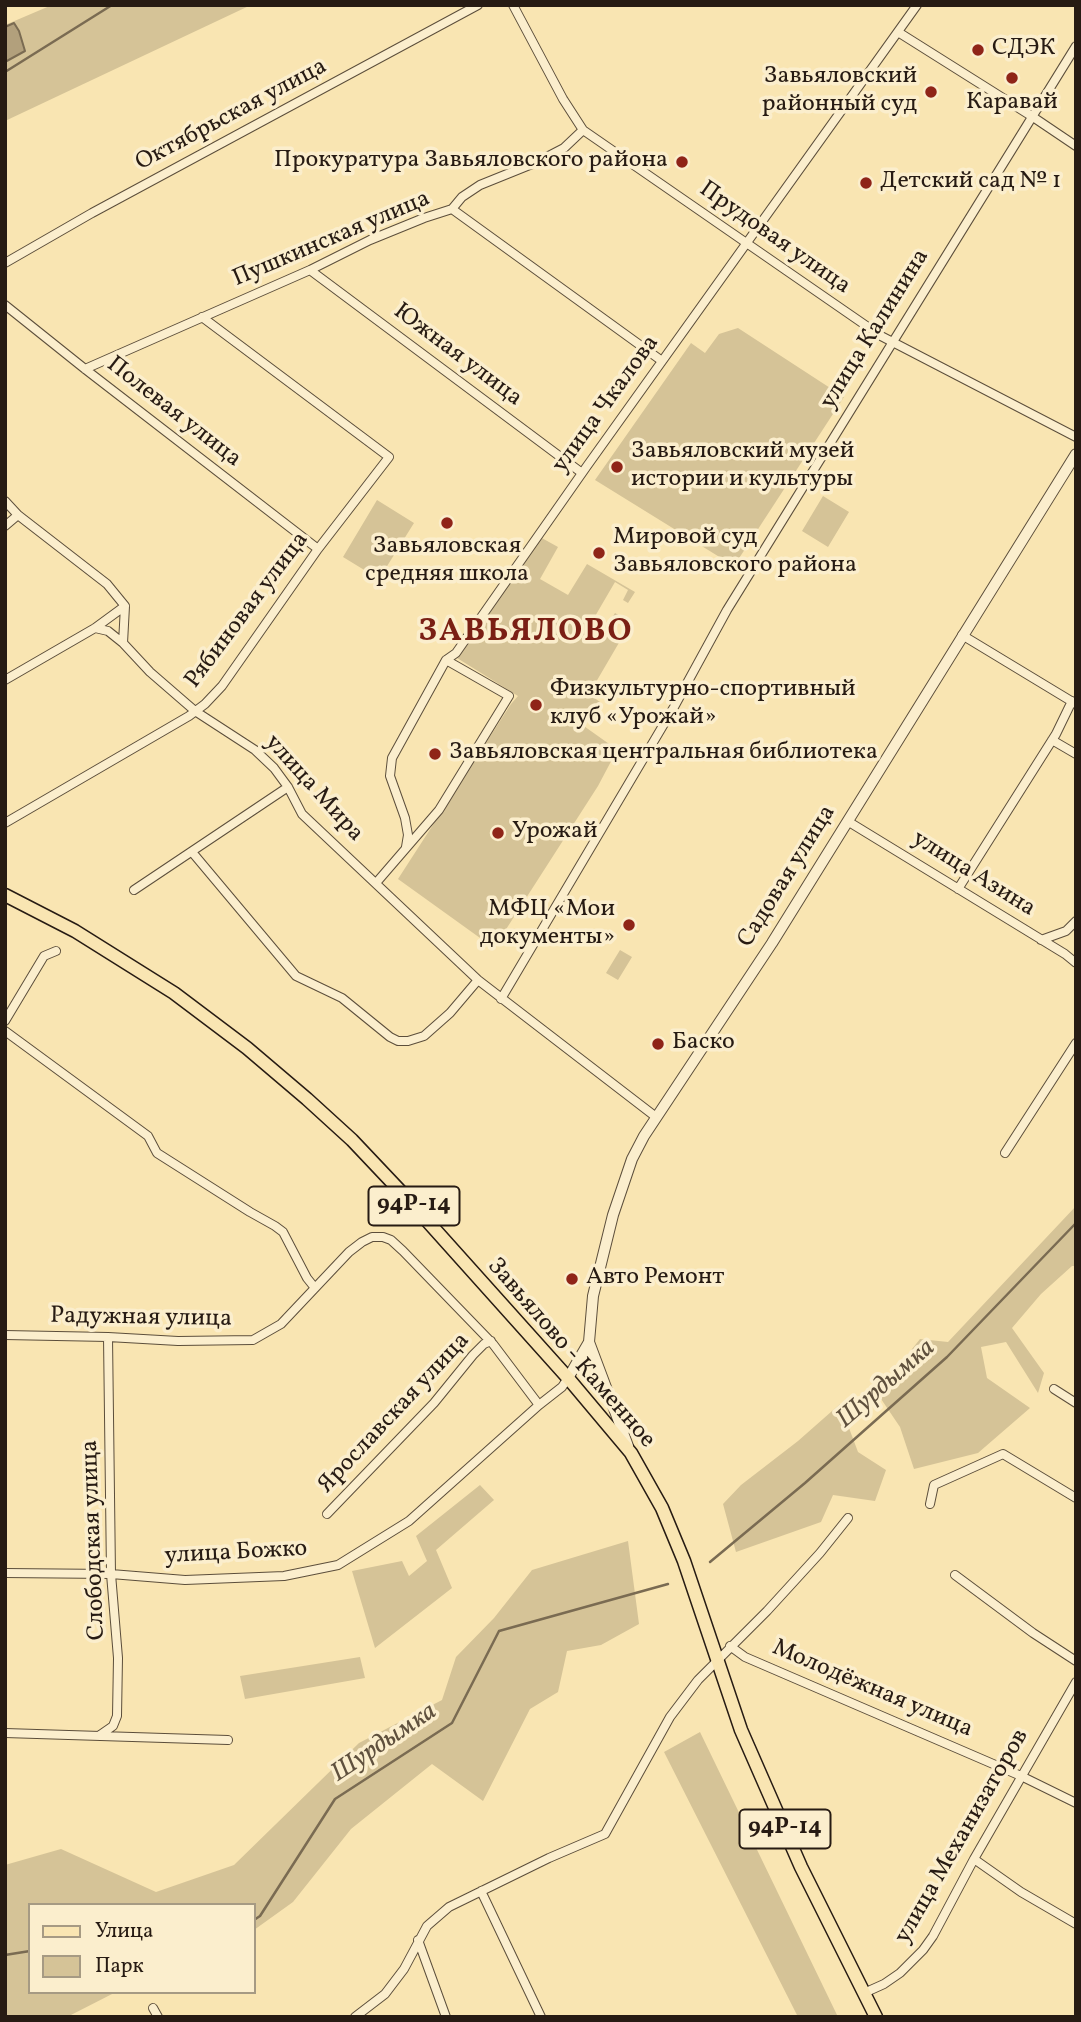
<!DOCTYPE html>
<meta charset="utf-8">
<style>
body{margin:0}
#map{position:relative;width:1081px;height:2022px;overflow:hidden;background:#f9e5b2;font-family:Vollkorn,serif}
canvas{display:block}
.frame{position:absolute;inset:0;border:7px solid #271b13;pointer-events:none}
.legend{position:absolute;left:28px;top:1903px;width:228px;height:91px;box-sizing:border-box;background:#fbeecd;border:2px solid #a69a83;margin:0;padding:9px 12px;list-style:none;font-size:21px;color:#271b13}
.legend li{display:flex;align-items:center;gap:14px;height:35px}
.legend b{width:35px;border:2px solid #a69a83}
</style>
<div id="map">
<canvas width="1081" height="2022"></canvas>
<div class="frame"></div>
<ul class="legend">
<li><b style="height:9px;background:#f9e5b2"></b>Улица</li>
<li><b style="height:19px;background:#d5c397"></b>Парк</li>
</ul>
</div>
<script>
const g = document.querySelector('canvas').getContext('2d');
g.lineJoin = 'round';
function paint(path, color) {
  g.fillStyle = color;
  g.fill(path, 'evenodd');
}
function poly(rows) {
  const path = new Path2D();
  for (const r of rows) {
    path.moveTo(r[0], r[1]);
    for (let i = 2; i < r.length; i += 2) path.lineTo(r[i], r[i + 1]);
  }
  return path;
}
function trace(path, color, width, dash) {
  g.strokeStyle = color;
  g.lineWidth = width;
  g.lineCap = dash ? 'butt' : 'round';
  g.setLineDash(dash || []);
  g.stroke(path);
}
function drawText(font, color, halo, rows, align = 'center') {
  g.font = font + ' Vollkorn,serif';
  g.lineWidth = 7;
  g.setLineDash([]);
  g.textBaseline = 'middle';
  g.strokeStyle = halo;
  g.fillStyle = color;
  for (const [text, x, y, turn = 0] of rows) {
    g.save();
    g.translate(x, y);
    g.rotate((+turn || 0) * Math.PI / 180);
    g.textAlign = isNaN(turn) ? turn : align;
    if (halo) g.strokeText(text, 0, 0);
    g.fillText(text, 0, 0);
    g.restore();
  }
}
paint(poly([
 [52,5,251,5,5,121,5,25],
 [738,328,844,397,734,566,595,480,691,343,705,353,719,334],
 [823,496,849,512,828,547,802,531],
 [377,500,414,523,379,579,343,557],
 [540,537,558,547,540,579,568,595,587,564,635,592,628,603,623,600,628,590,615,582,594,618,607,626,615,613,620,616,609,635,620,641,589,694,600,702,581,724,612,746,616,752,598,786,494,948,398,879,511,704,518,696,457,658],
 [620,950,632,957,618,980,606,973],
 [1076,1206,1076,1266,1072,1266,1041,1294,1012,1328,1044,1373,1038,1393,1006,1342,981,1347,987,1378,1030,1408,978,1453,914,1469,900,1427,877,1393,920,1339,948,1342],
 [840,1404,858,1452,886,1470,875,1501,833,1495,821,1522,736,1552,723,1504,741,1485,798,1441],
 [480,1485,494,1500,436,1550,452,1588,375,1648,352,1571,402,1561,409,1576,427,1561,416,1536],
 [628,1541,639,1624,601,1645,567,1651,558,1692,530,1709,483,1801,432,1764,351,1829,293,1902,254,1930,254,1905,30,1905,30,1992,116,1992,67,2017,5,2017,5,1865,61,1849,156,1892,234,1865,359,1743,442,1700,456,1657,494,1618,532,1570],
 [360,1657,365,1678,245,1699,240,1676],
 [700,1732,838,2017,798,2017,664,1752]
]), '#d5c397');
const water = poly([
 [14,23,19,31,25,51,5,62,5,27,14,23]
]);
paint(water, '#b2a07c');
trace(water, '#7a6b52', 2);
trace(poly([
 [5,72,112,5],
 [710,1562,805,1483,947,1357,1076,1223],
 [254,1920,260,1916,335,1799,452,1723,499,1631,668,1584],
 [5,1955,30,1951]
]), '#7a6b52', 2.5);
const minor = poly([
 [513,5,563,99,583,130,881,336,1076,437],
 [898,32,1033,117,1076,146],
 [452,209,662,361],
 [5,263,92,213,478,5],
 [310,270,582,473],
 [5,305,85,369,318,549],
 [85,369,310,270,370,240,424,218,452,209,462,197,480,185,537,162,564,148,583,130],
 [5,501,18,515,107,584,125,606,123,643,150,672,195,711,255,750,274,768,288,787,302,814,478,980,656,1117],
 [5,526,18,515],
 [95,628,108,631,123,643],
 [962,635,1076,704],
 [5,680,95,628,125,606],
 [1052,740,1076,754],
 [849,822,1065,954,1076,963],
 [5,823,189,716,205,704,222,686,318,549,389,457,202,317],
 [406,847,408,835,405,818,390,776,392,758,446,660,456,653,587,466,917,5],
 [192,852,296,976,342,998,390,1037,398,1041,408,1041,424,1036,450,1013,478,980],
 [376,883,439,810,509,696,446,660],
 [958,889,1056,734,1072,701],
 [134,890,288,787],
 [1041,940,1066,931,1076,921],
 [501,999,674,707,727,610,1076,46],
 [5,1021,44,956,56,951],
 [5,1031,148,1136,157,1153,250,1212,275,1226,283,1232,307,1278,315,1288],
 [1005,1153,1076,1043],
 [5,1335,108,1337,178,1341,253,1340,281,1324,349,1252,362,1242,372,1237,383,1237,391,1240,403,1251,493,1344,539,1405],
 [1054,1389,1076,1403],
 [930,1504,934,1485,1003,1454,1076,1498],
 [327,1514,434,1403,473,1355,484,1344,491,1341],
 [5,1573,111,1574,185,1580,284,1576,338,1565,409,1521,539,1405,562,1387,568,1378],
 [955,1575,1033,1633,1076,1661],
 [730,1646,745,1657,1021,1776,1076,1803],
 [5,1733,228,1740],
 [100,1735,113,1726,117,1716,118,1658,111,1574,108,1337],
 [974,1859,1021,1892,1076,1924],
 [481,1891,541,2017],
 [418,1940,446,2017],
 [864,1993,884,1984,900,1973,923,1950,933,1936,974,1859,1076,1682],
 [153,2008,158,2017],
 [355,2017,385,1994,404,1969,427,1926,449,1907,549,1858,605,1834,670,1717,698,1680,767,1611,820,1553,848,1518]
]);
const tertiary = poly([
 [589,1342,628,1446],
 [568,1378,589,1342,593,1296,613,1215,632,1159,644,1136,772,943,1076,454]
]);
const primary = poly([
 [5,895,75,931,174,993,247,1048,307,1099,352,1140,404,1195,568,1378,631,1453,662,1508,684,1561,741,1730,801,1867,876,2017]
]);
trace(minor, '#5c4e3b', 10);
trace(tertiary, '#5c4e3b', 12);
trace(primary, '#271b13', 15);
trace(minor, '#fbeecd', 8);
trace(tertiary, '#fbeecd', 10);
trace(primary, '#f9e5b2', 12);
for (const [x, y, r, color] of [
 [978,50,7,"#8f2418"],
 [1012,78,7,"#8f2418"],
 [931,92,7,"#8f2418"],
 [682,162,7,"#8f2418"],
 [866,183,7,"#8f2418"],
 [617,467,7,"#8f2418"],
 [447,523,7,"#8f2418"],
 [599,553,7,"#8f2418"],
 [536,705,7,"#8f2418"],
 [435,754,7,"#8f2418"],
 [498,833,7,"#8f2418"],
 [629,925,7,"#8f2418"],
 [658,1044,7,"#8f2418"],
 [572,1279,7,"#8f2418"]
]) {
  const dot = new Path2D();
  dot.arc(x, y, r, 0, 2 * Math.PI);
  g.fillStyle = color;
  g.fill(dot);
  trace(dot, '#fbeecd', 2.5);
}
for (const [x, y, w] of [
 [414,1206,91],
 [785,1829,91]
]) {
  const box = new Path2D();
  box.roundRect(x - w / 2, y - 19.5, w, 39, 5);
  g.fillStyle = '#fbeecd';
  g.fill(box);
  trace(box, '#271b13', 2);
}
drawText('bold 23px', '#271b13', null, [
 ["94Р-14",414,1206],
 ["94Р-14",785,1829]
]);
drawText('24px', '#271b13', '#fbeecd', [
 ["СДЭК",992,50],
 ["Завьяловский",917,78,"right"],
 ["районный суд",917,106,"right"],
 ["Каравай",1012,104,"center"],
 ["Прокуратура Завьяловского района",668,162,"right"],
 ["Детский сад № 1",880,183],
 ["Завьяловский музей",631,453],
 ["истории и культуры",631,481],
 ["Мировой суд",613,539],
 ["Завьяловского района",613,567],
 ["Завьяловская",447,548,"center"],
 ["средняя школа",447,576,"center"],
 ["Физкультурно-спортивный",550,691],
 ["клуб «Урожай»",550,719],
 ["Завьяловская центральная библиотека",449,754],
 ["Урожай",512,833],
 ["МФЦ «Мои",615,911,"right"],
 ["документы»",615,939,"right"],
 ["Баско",672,1044],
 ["Авто Ремонт",586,1279]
], 'left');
drawText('24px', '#271b13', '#fbeecd', [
 ["Октябрьская улица",232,116,-28],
 ["Прудовая улица",774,239,35],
 ["Пушкинская улица",332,240,-23],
 ["улица Калинина",876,330,-58],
 ["Южная улица",457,356,37],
 ["улица Чкалова",607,405,-54],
 ["Полевая улица",173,413,38],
 ["Рябиновая улица",248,611,-53],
 ["улица Мира",313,789,48],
 ["улица Азина",973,875,32],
 ["Садовая улица",788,877,-58],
 ["Радужная улица",141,1319,1],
 ["Завьялово - Каменное",570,1354,49],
 ["Ярославская улица",395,1414,-47],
 ["Слободская улица",95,1540,-92],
 ["улица Божко",236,1554,-3],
 ["Молодёжная улица",872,1690,23],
 ["улица Механизаторов",963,1837,-60]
]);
drawText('italic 26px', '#5f503d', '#fbeecd', [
 ["Шурдымка",887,1385,-41],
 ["Шурдымка",385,1744,-34]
]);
g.letterSpacing = '2px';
drawText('bold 32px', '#7a1f14', '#fbeecd', [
 ["ЗАВЬЯЛОВО",526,634]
]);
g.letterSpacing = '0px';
</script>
